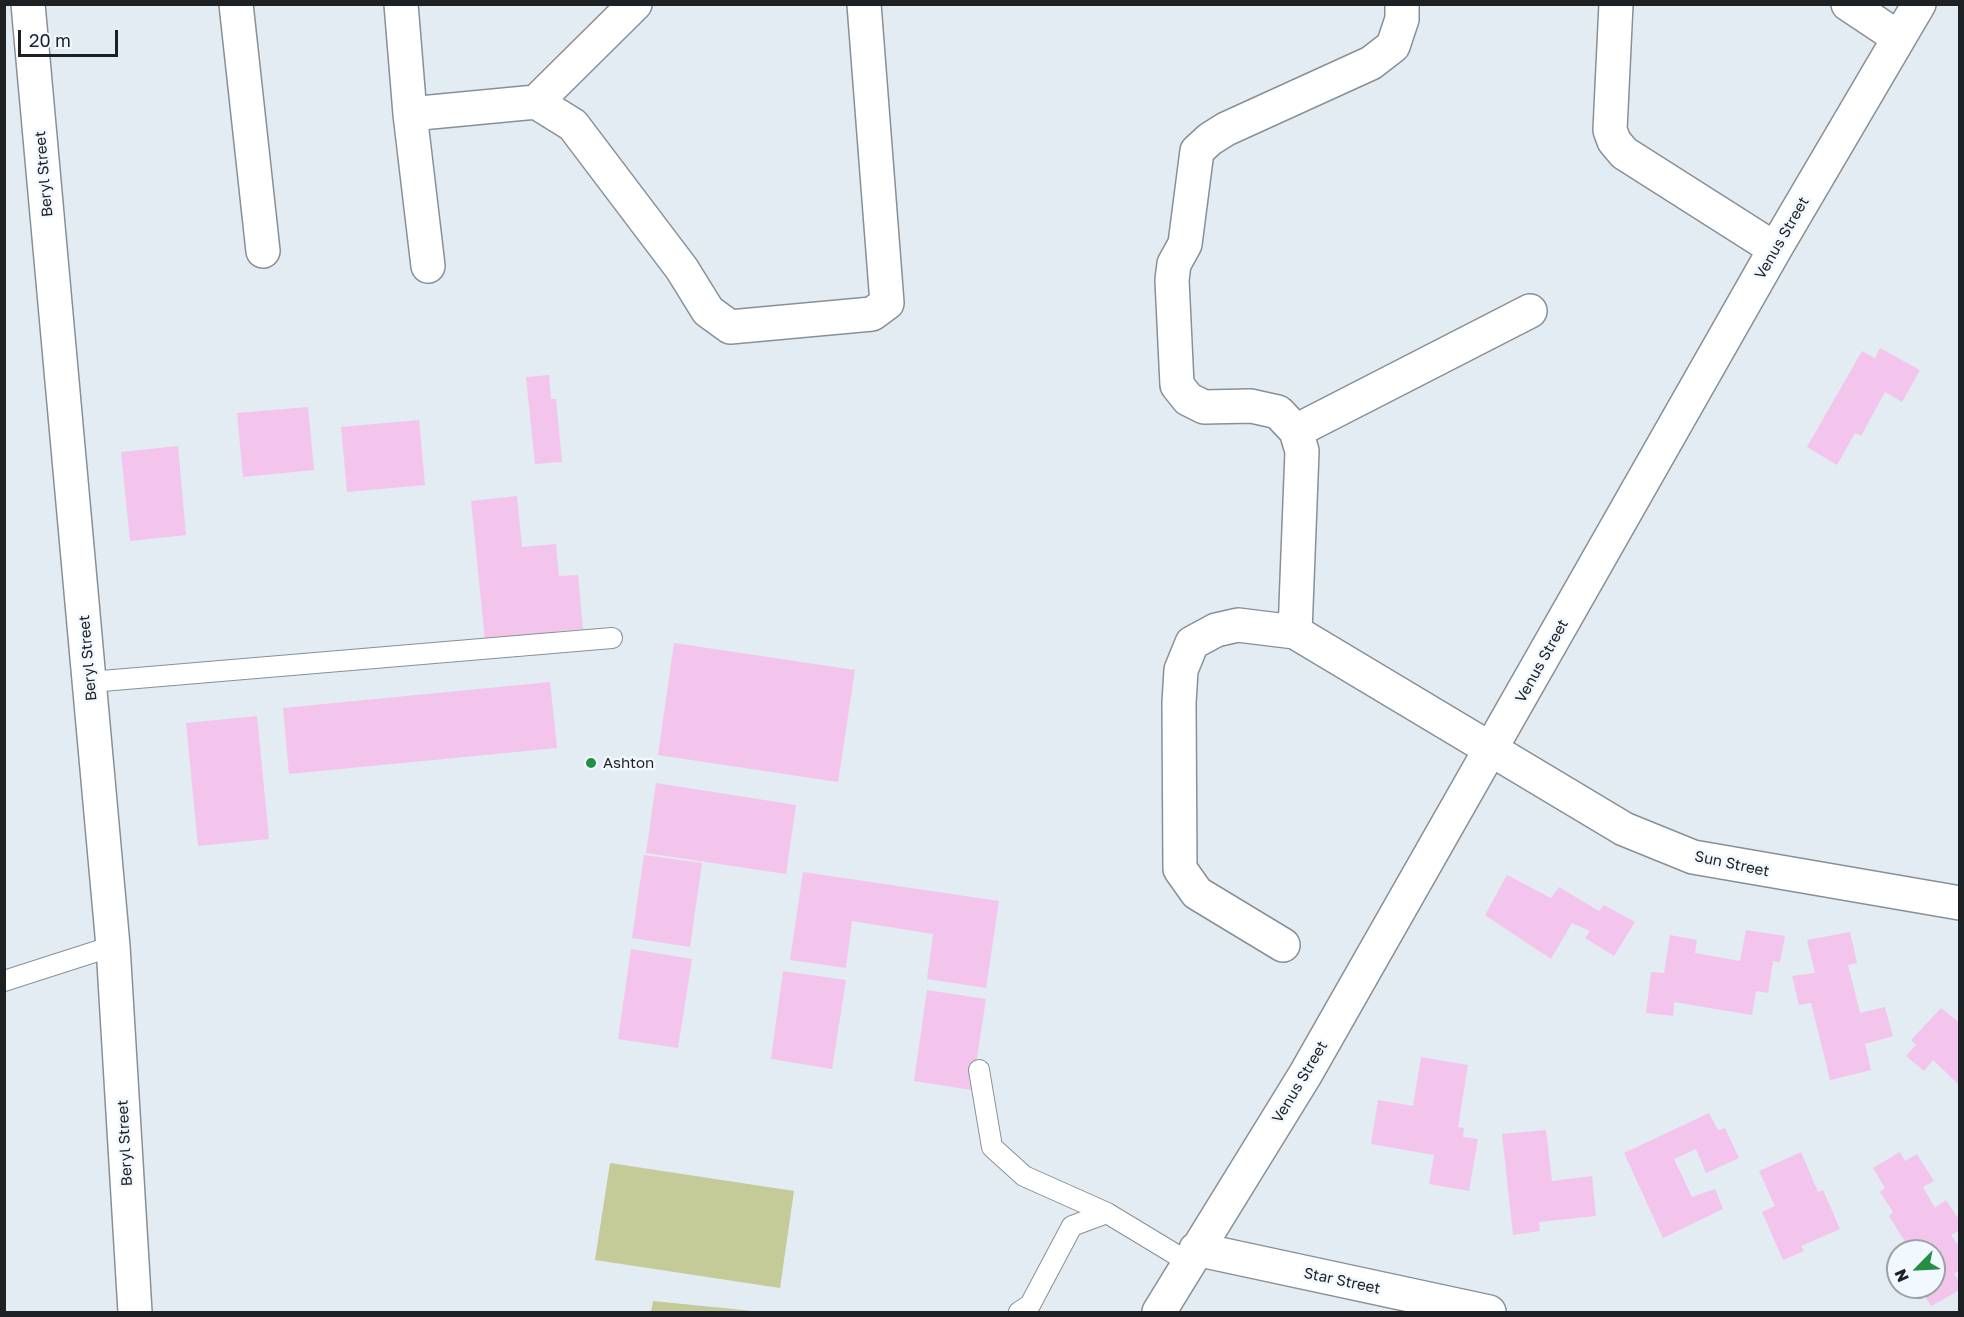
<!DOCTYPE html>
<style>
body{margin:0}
#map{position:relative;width:1964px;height:1317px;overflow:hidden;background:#e3ebf3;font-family:"Golos Text",sans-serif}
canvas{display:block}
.frame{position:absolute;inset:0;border:6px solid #1e2124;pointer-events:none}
.north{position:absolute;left:1886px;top:1239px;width:60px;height:60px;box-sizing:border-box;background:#f2f8ff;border:2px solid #9da2a7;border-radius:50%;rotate:246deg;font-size:16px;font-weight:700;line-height:24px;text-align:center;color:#1e2124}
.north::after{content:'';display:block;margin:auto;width:21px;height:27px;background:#248e45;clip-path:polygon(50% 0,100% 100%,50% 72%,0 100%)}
.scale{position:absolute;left:18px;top:30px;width:100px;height:27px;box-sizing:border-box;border:3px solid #1e2124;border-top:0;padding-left:8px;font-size:18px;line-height:21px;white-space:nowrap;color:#1e2124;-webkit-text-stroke:4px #f2f8ff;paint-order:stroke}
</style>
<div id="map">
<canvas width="1964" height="1317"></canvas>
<div class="frame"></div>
<div class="north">N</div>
<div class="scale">20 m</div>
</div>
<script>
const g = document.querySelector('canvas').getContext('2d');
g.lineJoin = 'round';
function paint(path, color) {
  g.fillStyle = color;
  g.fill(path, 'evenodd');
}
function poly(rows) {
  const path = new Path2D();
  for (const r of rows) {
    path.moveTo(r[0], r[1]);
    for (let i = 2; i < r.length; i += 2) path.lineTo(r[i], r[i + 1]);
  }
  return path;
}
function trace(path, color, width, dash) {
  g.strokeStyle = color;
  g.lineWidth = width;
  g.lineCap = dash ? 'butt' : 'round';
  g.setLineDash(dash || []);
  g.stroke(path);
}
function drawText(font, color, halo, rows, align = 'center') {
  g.font = font + ' "Golos Text",sans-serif';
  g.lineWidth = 5;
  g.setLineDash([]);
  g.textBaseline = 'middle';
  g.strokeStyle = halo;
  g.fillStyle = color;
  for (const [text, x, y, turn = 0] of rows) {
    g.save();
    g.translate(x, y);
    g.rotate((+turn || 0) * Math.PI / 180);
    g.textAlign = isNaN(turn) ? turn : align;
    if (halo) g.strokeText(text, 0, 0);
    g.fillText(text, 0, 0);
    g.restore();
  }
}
paint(poly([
 [610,1163,794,1191,780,1288,595,1260],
 [653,1301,763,1312,651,1312]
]), '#c5ca99');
paint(poly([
 [1880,348,1920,370,1902,402,1885,392,1861,436,1855,433,1837,465,1807,447,1862,351,1875,358],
 [549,375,551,399,556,399,562,462,535,464,526,377],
 [308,407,314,470,243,477,237,413],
 [419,420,425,485,347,492,341,427],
 [178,446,186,535,130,541,121,452],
 [517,496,522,547,556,544,559,576,578,575,583,629,557,631,558,634,485,641,471,501],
 [674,643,855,670,838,782,658,755],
 [550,682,557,748,289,774,283,708],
 [257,716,269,839,198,846,186,723],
 [656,783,796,805,786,874,646,853],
 [644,855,702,863,690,947,632,938],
 [803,872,999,901,986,988,927,979,933,934,852,921,846,968,790,960],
 [1507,875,1551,898,1559,887,1599,911,1604,905,1635,922,1614,956,1585,938,1590,931,1572,923,1551,959,1485,915],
 [1746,930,1785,936,1780,962,1773,961,1768,993,1756,991,1752,1015,1674,1002,1673,1016,1646,1013,1651,972,1664,973,1670,935,1697,940,1695,953,1740,961],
 [1850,932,1857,963,1848,965,1860,1013,1885,1007,1893,1036,1865,1044,1871,1070,1830,1080,1811,1003,1799,1005,1792,976,1815,973,1807,940],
 [631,949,692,959,678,1048,618,1039],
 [783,971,846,980,832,1069,771,1059],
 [927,990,986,999,972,1090,914,1081],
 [1941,1008,1960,1023,1960,1086,1933,1060,1924,1071,1906,1056,1916,1045,1911,1040],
 [1421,1057,1468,1065,1458,1127,1464,1128,1463,1137,1478,1139,1469,1191,1429,1184,1434,1155,1371,1144,1378,1100,1413,1106],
 [1709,1113,1718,1130,1725,1128,1739,1158,1706,1173,1696,1149,1674,1159,1692,1197,1715,1189,1723,1209,1663,1238,1624,1153],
 [1546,1130,1552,1181,1592,1176,1596,1216,1539,1222,1540,1231,1513,1235,1502,1134],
 [1801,1152,1818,1192,1823,1190,1840,1229,1801,1246,1804,1251,1783,1260,1762,1212,1775,1206,1759,1171],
 [1900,1152,1905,1161,1917,1154,1934,1181,1923,1187,1935,1208,1946,1200,1960,1221,1960,1230,1951,1235,1960,1248,1960,1270,1954,1274,1960,1282,1960,1290,1931,1306,1919,1287,1934,1287,1934,1251,1911,1251,1889,1216,1893,1212,1880,1192,1885,1188,1873,1168]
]), '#f4c5ec');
const service = poly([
 [90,682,612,638],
 [4,981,113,946],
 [979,1070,992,1147,1024,1176,1107,1213],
 [1019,1312,1030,1305,1072,1226,1107,1213,1188,1262]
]);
const minor = poly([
 [28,4,113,946,135,1312],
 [236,4,263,251],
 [401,4,410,114,428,266],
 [1616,4,1610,130,1614,141,1624,153,1775,249],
 [1848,4,1899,38],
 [536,102,635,4],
 [410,114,536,102,573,125,682,269,708,311,730,327,872,314,887,303,864,4],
 [1296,431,1530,311],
 [1295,632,1302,451,1296,431,1278,412,1251,406,1204,407,1188,399,1177,385,1172,280,1174,264,1185,244,1197,151,1210,139,1226,129,1371,63,1393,46,1402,19,1402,4],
 [1283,945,1197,893,1180,869,1179,703,1181,670,1192,643,1216,630,1238,625,1295,632,1624,829,1693,857,1960,903],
 [1196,1249,1489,1312],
 [1159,1312,1305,1075,1775,249,1919,4]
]);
trace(service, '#889097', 22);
trace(minor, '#889097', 36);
trace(service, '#fff', 20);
trace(minor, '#fff', 33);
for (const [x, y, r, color] of [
 [591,763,6,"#248e45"]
]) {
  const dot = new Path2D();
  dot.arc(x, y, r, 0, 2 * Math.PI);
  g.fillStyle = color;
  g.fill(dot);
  trace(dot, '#f2f8ff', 2);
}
drawText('15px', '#1e2124', '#f2f8ff', [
 ["Beryl Street",44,174,-95],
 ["Venus Street",1782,238,-60],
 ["Beryl Street",88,658,-95],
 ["Venus Street",1542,661,-61],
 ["Sun Street",1732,864,12],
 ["Venus Street",1300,1082,-59],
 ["Beryl Street",125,1143,-93],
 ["Star Street",1342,1281,12]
]);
drawText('15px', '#1e2124', '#f2f8ff', [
 ["Ashton",603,763]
], 'left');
</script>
